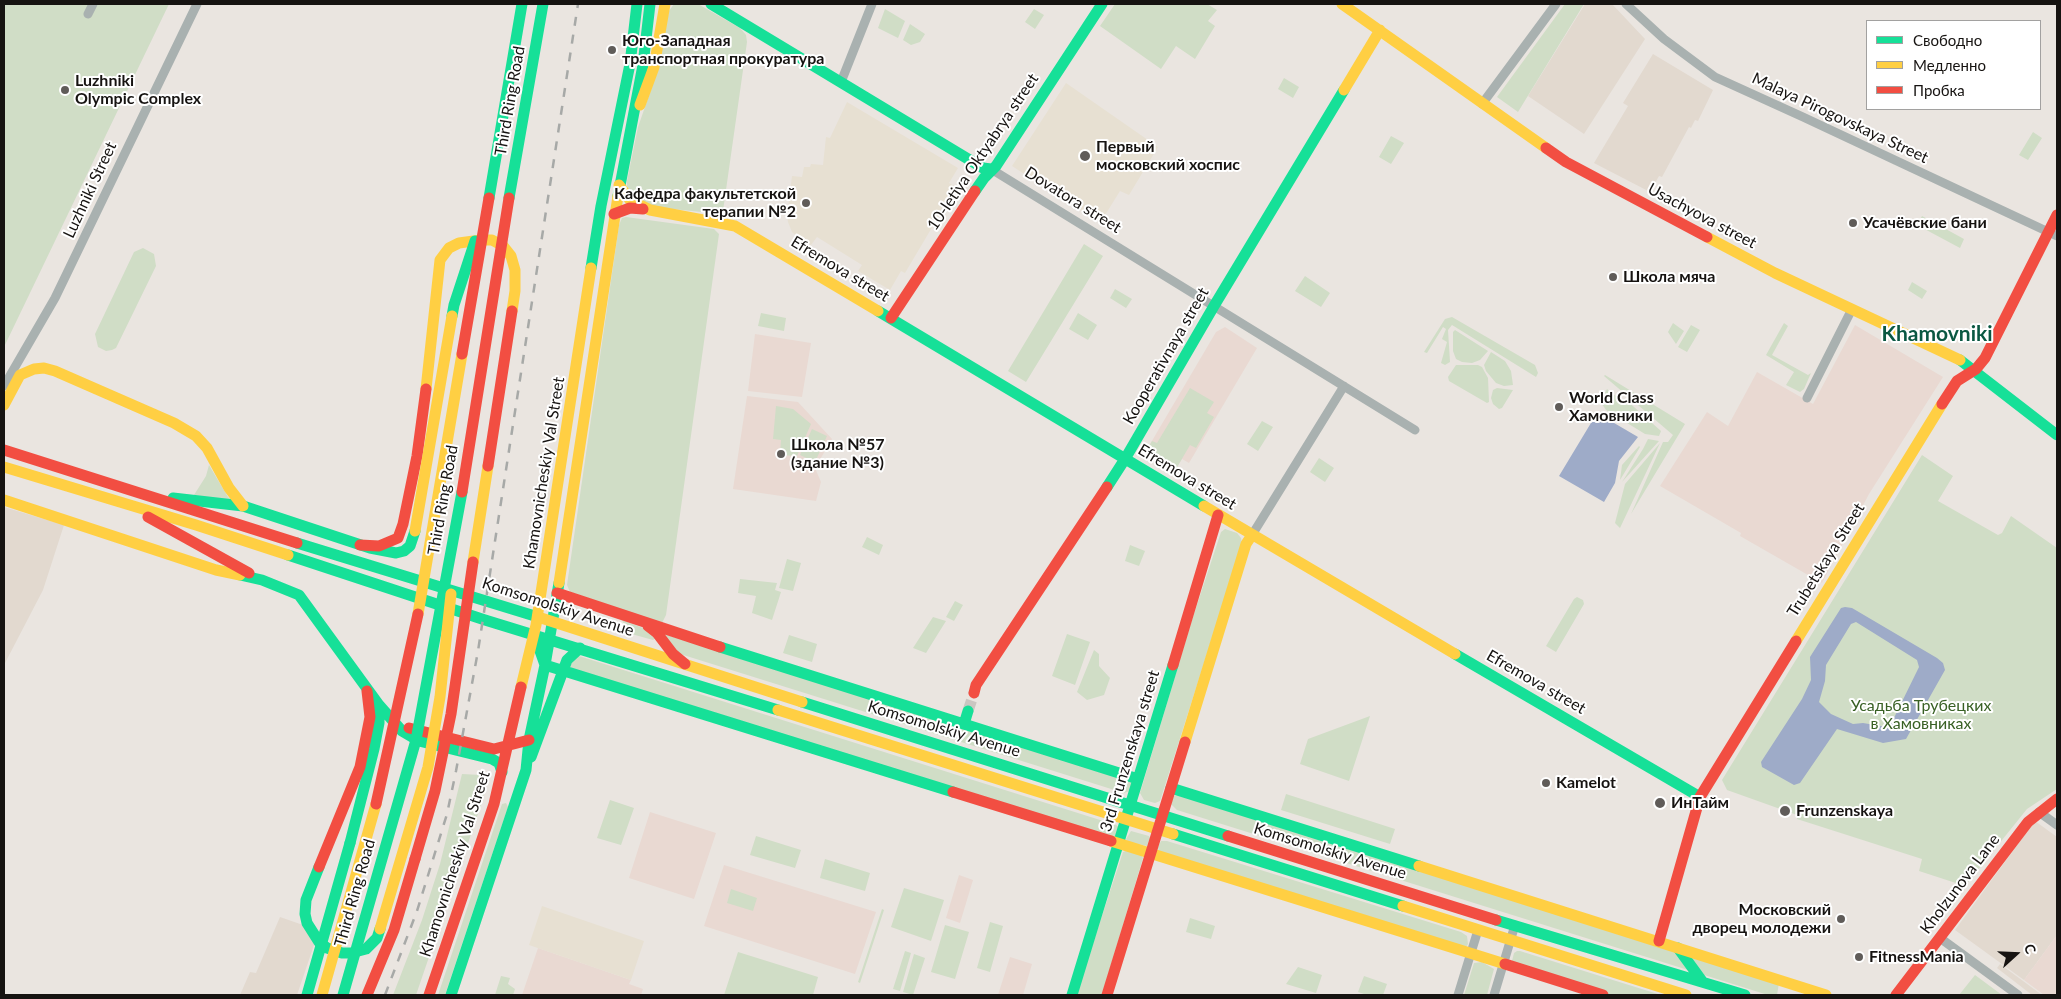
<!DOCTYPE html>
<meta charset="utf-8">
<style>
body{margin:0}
#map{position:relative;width:2061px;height:999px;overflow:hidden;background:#eae5e0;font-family:Lato,sans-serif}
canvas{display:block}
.frame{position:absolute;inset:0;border:5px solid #161311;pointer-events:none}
.legend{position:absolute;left:1866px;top:20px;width:175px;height:90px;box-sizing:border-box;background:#fff;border:1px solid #a2a1a0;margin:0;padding:6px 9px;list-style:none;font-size:15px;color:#161311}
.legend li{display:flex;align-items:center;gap:10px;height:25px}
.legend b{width:25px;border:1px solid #a2a1a0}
.north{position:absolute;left:1991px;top:929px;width:50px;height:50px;-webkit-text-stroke:4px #fff;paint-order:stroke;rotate:70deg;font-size:14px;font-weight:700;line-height:20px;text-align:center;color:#161311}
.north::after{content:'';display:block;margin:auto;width:18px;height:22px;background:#161311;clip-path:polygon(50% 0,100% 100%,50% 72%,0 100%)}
</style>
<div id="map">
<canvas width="2061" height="999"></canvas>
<div class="frame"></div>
<ul class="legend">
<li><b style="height:6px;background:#16e098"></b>Свободно</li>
<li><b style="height:6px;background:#ffcf43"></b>Медленно</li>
<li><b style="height:6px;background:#f24e42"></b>Пробка</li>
</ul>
<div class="north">С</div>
</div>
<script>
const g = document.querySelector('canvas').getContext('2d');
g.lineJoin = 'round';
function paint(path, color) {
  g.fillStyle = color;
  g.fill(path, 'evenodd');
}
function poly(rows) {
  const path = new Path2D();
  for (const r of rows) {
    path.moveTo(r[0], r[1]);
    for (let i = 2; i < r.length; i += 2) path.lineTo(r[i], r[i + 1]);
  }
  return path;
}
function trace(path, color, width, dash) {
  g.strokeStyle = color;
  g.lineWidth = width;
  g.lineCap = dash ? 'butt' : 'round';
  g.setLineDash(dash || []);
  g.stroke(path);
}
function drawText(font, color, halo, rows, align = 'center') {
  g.font = font + ' Lato,sans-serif';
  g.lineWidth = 4;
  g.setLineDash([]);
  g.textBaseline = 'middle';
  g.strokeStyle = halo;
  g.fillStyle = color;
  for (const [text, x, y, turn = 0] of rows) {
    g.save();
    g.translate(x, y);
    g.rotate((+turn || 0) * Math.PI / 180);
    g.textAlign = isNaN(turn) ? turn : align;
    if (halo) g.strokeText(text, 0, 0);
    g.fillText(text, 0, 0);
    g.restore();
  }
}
paint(poly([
 [1585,4,1612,4,1645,39,1584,134,1528,96],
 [1653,54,1713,90,1698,121,1695,120,1691,128,1689,127,1662,177,1659,176,1650,192,1594,163,1628,106,1623,103],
 [4,507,64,525,43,590,4,665],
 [2035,821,2057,837,2057,935,2024,980,1955,930],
 [280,917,303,925,315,942,297,995,240,995,250,972,256,973],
 [2000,964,2042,995,2032,995,1997,968]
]), '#e2d9cf');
paint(poly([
 [1855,325,1943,377,1869,494,1822,583,1740,536,1741,533,1660,486,1707,412,1728,426,1757,372,1813,404],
 [1225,327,1257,348,1189,463,1182,459,1176,469,1146,451,1216,332],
 [755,334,811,343,802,397,748,391],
 [747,396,798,402,832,439,815,468,821,482,816,501,733,489],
 [650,812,716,833,694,899,629,878],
 [724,865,876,912,855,974,704,926],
 [959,875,973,880,960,923,946,918],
 [2057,935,2057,995,2044,995,2024,980],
 [538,948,631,980,629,984,643,989,641,995,522,995],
 [1010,957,1032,964,1023,995,998,995]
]), '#e9d9d2');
paint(poly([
 [1066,83,1158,147,1129,195,1120,191,1102,220,1099,221,1074,206,1070,201,1064,200,1061,198,1062,196,1056,192,1052,192,1012,166],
 [847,102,958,168,949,183,956,187,905,273,901,271,890,290,858,271,862,265,817,237,811,245,801,240,792,232,788,222,787,216,792,176,802,177,804,167,810,167,811,164,823,165,826,137,830,138],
 [542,906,644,941,631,980,529,945]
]), '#e7e0d2');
paint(poly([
 [4,4,169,4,4,347],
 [674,4,698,4,740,28,746,35,747,42,723,211,721,214,653,207,627,192,627,181,638,127,653,84,669,11],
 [1115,4,1207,4,1217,10,1208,21,1215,26,1195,59,1176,46,1161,69,1100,26],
 [1565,4,1584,4,1518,112,1497,97],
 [885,9,905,21,898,38,878,28],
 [1034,9,1044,15,1035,29,1025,22],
 [910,24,925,34,920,42,911,45,903,40],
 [1284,78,1299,87,1293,98,1278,89],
 [2033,132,2042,138,2028,160,2019,155],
 [1391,136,1404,143,1391,164,1379,157],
 [1922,216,1964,239,1960,248,1917,225],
 [626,217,714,229,719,234,666,615,662,623,570,592,567,585,619,225,622,218],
 [1084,244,1103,256,1026,382,1008,371],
 [143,248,154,254,156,266,116,348,112,350,106,351,98,347,95,334,134,252],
 [1305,276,1330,293,1321,307,1295,291],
 [1912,282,1927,291,1922,299,1908,290],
 [1115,289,1132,299,1126,308,1110,298],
 [761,313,786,318,784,331,758,326],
 [1078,313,1097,325,1088,340,1069,329],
 [1452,317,1535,365,1538,373,1536,377,1452,325,1448,330,1450,362,1445,365,1441,363,1447,342,1442,339,1446,329,1443,327,1427,353,1424,352,1445,319],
 [1673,323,1684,331,1676,344,1668,332],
 [1784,323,1788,326,1772,355,1808,375,1811,373,1804,389,1800,392,1786,385,1794,372,1766,355],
 [1691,325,1700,330,1687,352,1678,347],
 [1455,330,1488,351,1480,360,1472,363,1462,362,1456,359,1453,351,1453,332],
 [1491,352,1505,361,1511,371,1513,385,1504,386,1496,383,1486,371,1484,365],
 [1456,365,1478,365,1482,367,1488,378,1489,402,1487,403,1449,381,1448,377],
 [1605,375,1685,424,1631,514,1663,442,1668,442,1673,435,1604,376],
 [1190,388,1214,402,1207,413,1214,417,1196,448,1190,445,1176,469,1146,451,1152,441,1157,443],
 [1497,388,1513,390,1502,408,1499,409,1493,404,1491,398,1493,390],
 [1607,389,1622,401,1625,399,1661,431,1659,436,1645,434,1606,410,1602,404,1603,397],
 [776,406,793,409,811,424,797,456,780,455,781,440,773,439],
 [1262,421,1273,427,1258,451,1247,444],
 [812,429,827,436,815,462,800,455],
 [1648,439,1659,441,1622,482,1643,449],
 [1660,443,1620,528,1615,523,1625,484],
 [1639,446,1640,447,1620,480,1622,465],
 [1922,455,1953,476,1938,501,1998,535,2002,533,2011,516,2057,548,2057,789,2027,809,1965,886,1919,871,1922,859,1797,819,1797,815,1727,790,1722,780],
 [1319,458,1334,468,1325,482,1310,472],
 [209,465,228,497,234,502,194,495,206,476],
 [1225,529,1237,533,1241,538,1242,544,1160,801,1155,803,1144,800,1140,793,1192,620,1221,532],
 [867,537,883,545,879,555,862,547],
 [1130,545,1145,551,1139,566,1125,561],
 [787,559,801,563,793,591,779,588],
 [740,579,777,583,775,590,781,592,772,620,752,613,756,596,738,593],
 [1577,597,1583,600,1584,604,1556,652,1546,646,1574,599],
 [955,601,963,605,954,621,946,617],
 [933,617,946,621,926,653,913,648],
 [622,620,643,628,656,638,653,640,628,633],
 [661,633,1132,782,1130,791,1124,793,677,653],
 [1067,634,1090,642,1075,685,1052,676],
 [789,635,817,644,812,662,783,653],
 [1094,650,1099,654,1099,666,1110,678,1104,695,1087,700,1077,692],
 [579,656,1116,825,1119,827,1119,835,1114,839,572,669,570,666,575,657],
 [1370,716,1349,781,1300,764,1308,739],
 [462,774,481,775,485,789,481,805,416,995,393,995,422,920,440,864],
 [1286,794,1395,829,1390,844,1281,810],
 [1179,795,1779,983,1777,995,1768,995,1177,810,1171,804,1174,796],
 [610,800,634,808,621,845,597,838],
 [506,803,508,807,445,995,438,995,502,804],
 [1131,831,1149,836,1150,838,1147,846,1128,842,1126,839],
 [756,836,801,850,795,868,750,855],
 [1161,841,1167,841,1461,932,1467,936,1468,944,1466,947,1159,853,1158,847],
 [1128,850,1141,855,1143,858,1102,995,1076,995,1123,852],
 [825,859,870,873,865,891,820,878],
 [904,888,944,900,931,941,891,927],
 [731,889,757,898,753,911,727,903],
 [882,909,884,910,860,983,858,982],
 [1190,918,1215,926,1211,939,1186,932],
 [990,922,1003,926,990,972,977,968],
 [945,925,969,932,955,979,931,972],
 [905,951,911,953,900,991,893,989],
 [1517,951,1520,951,1661,995,1609,995,1517,966,1512,961,1514,953],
 [738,952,818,977,813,995,724,995],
 [914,954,925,958,913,995,903,992],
 [1482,962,1494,969,1487,995,1464,995,1474,963],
 [1298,967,1322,975,1316,993,1286,984],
 [1975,975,2002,995,1959,995],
 [501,976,510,978,508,984,515,989,513,995,495,995],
 [1364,976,1387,984,1383,995,1367,995,1358,992]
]), '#d0ddc6');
paint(poly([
 [1597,413,1638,437,1619,461,1615,483,1604,502,1559,476],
 [1845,607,1852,608,1937,658,1943,663,1945,670,1906,739,1883,743,1837,729,1800,783,1794,785,1762,767,1761,762,1802,699,1811,680,1810,657,1841,608],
 [1856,622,1917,660,1919,667,1891,724,1887,727,1863,723,1853,724,1831,714,1819,702,1825,681,1826,665,1851,624]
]), '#9eabc8');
trace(poly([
 [968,711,974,693]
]), '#cac6c1', 11, [11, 5.5]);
trace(poly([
 [1626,4,1664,39,1715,77,1803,117,2057,236],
 [88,14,93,4],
 [841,82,872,4],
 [1482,104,1556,4],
 [991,169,1415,430],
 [4,386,55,298,197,4],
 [1807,398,1852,309],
 [1252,535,1344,386],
 [2039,812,2057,825],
 [1940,938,2018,995],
 [1458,995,1478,930],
 [1494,995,1515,925]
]), '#a9b1b0', 9);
trace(poly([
 [711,4,983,168,991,169],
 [975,191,984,178,996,166,1102,4],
 [618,196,643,65,650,4],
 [489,198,522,4],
 [591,268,601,206,630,64,637,4],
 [878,311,1204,506],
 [1960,360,2057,435],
 [1107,487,1125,459,1214,306,1344,90],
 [173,498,243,506,370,548,396,553,404,551,410,546,415,531],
 [297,543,538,617],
 [288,555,485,620,778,710],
 [240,575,262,580,299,595,379,705,379,723,374,749,350,843],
 [534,634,545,665,953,792],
 [720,647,1138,779],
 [1455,654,1700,797],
 [802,702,1228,836],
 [379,705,402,731,419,741,492,759,499,763,502,772],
 [964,724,968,711],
 [531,757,567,660,580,648],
 [1171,788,1419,866],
 [1173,834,1403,906],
 [319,867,306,900,305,914,307,923,319,942,327,948,342,953,351,953,366,949,377,938,380,929],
 [1496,920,1745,995],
 [1678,948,1702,981],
 [451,995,526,770,529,740,545,665,559,583],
 [1072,995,1173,665]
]), '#16e098', 11);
trace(poly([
 [1342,4,1546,148],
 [1344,90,1380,30],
 [640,105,654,67,665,4],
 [619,185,630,200,650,210,735,226,878,311],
 [1707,237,1775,273,1960,360],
 [426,389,440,260,449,248,459,243,481,240,492,240,503,246,511,256,515,270,515,291,512,311],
 [4,405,20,375,34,369,44,368,55,371,174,423,196,436,207,448,229,488,243,506],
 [4,467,196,525,288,555],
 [4,500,216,570,240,575],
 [1204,506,1455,654],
 [473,562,488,466],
 [559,583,618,196],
 [538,617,802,702],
 [1796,641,1942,404],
 [521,687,536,625,591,268],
 [778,710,1173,834],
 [1185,742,1246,544,1252,535],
 [1111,841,1505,964],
 [1419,866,1826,995],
 [1403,906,1686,995]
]), '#ffcf43', 11);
trace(poly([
 [1546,148,1566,162,1707,237],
 [614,214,630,208,643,209],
 [891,318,975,191],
 [1942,404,1957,381,1976,369,1985,358,2057,215],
 [4,450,297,543],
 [488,466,512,311],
 [148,517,249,573],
 [360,545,379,546,398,538,403,524,417,456,426,389],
 [557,593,720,647],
 [648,626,657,633,673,654,685,664],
 [1173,665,1218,515],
 [974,693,976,685,1107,487],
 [409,728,494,749,529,740],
 [953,792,1111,841],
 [1228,836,1496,920],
 [319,867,360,767,370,717,367,691],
 [1659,941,1700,797,1796,641],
 [1505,964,1603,995],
 [367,995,394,930,415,859],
 [429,995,494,804,521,687],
 [1107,995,1185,742],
 [1896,995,2028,822,2057,799]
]), '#f24e42', 11);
trace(poly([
 [385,995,417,911,447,814,456,771,478,651,578,4]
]), '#a7a9a7', 2.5, [9, 9]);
trace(poly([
 [509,198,543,4],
 [452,316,454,305,475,241],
 [307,995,350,843],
 [343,995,416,740,462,492]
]), '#16e098', 11);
trace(poly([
 [415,531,452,316],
 [418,614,462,354],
 [380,929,428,767,440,697,451,594],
 [322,995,376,804]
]), '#ffcf43', 11);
trace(poly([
 [462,354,489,198],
 [462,492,509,198],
 [376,804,418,614],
 [415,859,435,791,451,714,473,562]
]), '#f24e42', 11);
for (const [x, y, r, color] of [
 [612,50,5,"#605c59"],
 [65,90,5,"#605c59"],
 [1085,156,6,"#605c59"],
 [806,203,5,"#605c59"],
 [1853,223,5,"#605c59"],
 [1613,277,5,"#605c59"],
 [1559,407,5,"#605c59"],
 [781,454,5,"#605c59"],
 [1546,783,5,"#605c59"],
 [1660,803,6,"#605c59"],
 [1785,811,6,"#605c59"],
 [1841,919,5,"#605c59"],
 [1859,957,5,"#605c59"]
]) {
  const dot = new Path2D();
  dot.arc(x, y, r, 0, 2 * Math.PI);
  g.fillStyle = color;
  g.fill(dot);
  trace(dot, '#fff', 2);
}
drawText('bold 16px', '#161311', '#fff', [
 ["Юго-Западная",622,41],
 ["транспортная прокуратура",622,59],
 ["Luzhniki",75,81],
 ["Olympic Complex",75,99],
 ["Первый",1096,147],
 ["московский хоспис",1096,165],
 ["Кафедра факультетской",796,194,"right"],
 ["терапии №2",796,212,"right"],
 ["Усачёвские бани",1863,223],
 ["Школа мяча",1623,277],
 ["World Class",1569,398],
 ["Хамовники",1569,416],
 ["Школа №57",791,445],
 ["(здание №3)",791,463],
 ["Kamelot",1556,783],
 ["ИнТайм",1671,803],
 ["Frunzenskaya",1796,811],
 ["Московский",1831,910,"right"],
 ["дворец молодежи",1831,928,"right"],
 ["FitnessMania",1869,957]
], 'left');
drawText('16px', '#161311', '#fff', [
 ["Third Ring Road",510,101,-80],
 ["Malaya Pirogovskaya Street",1840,118,25],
 ["10-letiya Oktyabrya street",983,152,-56],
 ["Luzhniki Street",90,190,-65],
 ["Dovatora street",1073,200,32],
 ["Usachyova street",1702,216,28],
 ["Efremova street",840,269,31],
 ["Kooperativnaya street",1166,356,-60],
 ["Khamovnicheskiy Val Street",544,473,-81],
 ["Efremova street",1187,477,31],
 ["Third Ring Road",443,500,-80],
 ["Trubetskaya Street",1826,560,-58],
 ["Komsomolskiy Avenue",558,607,18],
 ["Efremova street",1536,682,30],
 ["Komsomolskiy Avenue",944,729,17],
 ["3rd Frunzenskaya street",1130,751,-73],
 ["Komsomolskiy Avenue",1330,851,17],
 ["Khamovnicheskiy Val Street",455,864,-72],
 ["Kholzunova Lane",1960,884,-53],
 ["Third Ring Road",355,893,-74]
]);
drawText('16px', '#396125', '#fff', [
 ["Усадьба Трубецких",1921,706],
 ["в Хамовниках",1921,724]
]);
drawText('bold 21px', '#0a5842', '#fff', [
 ["Khamovniki",1937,334]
]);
</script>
